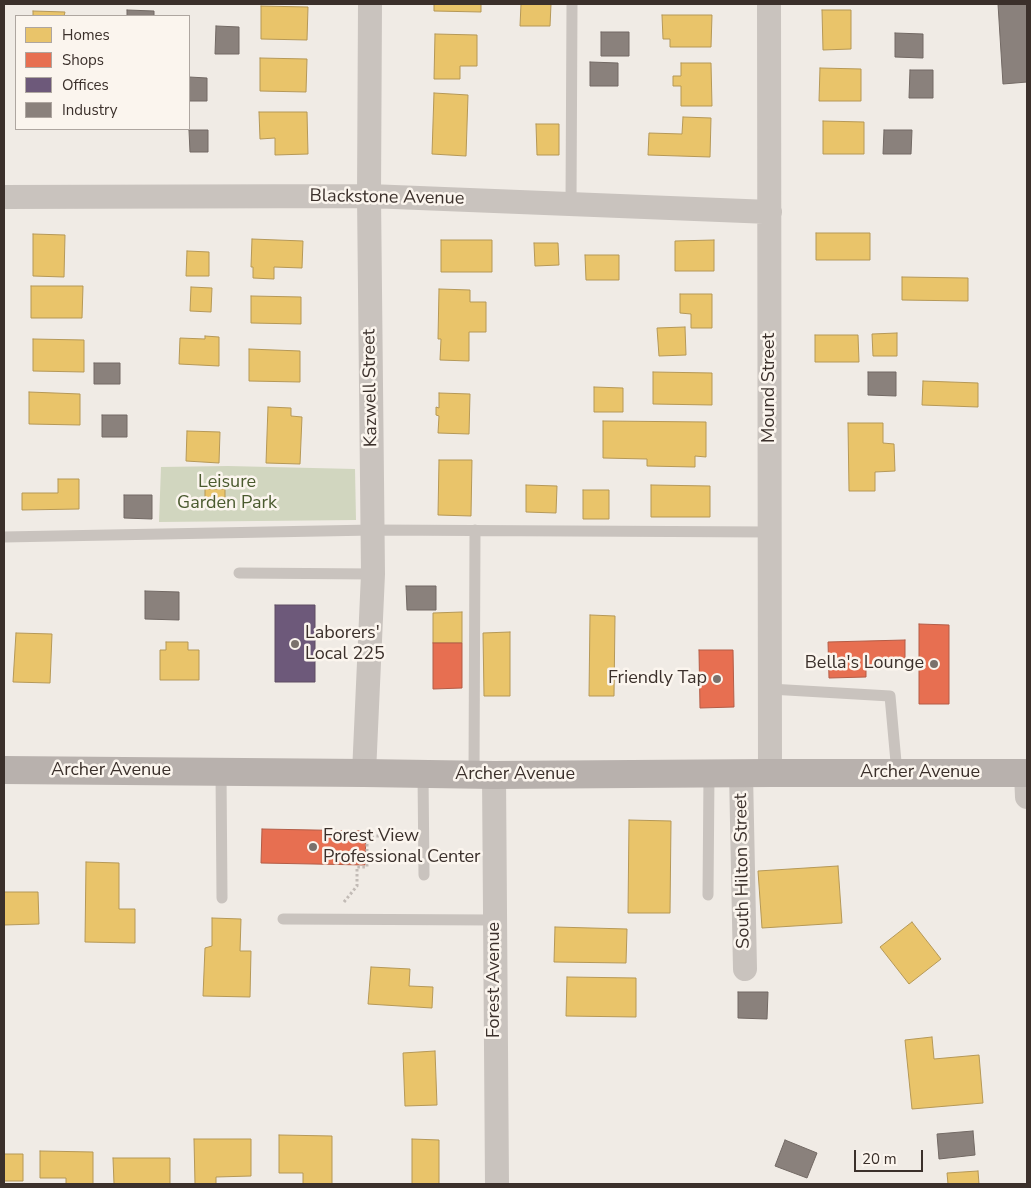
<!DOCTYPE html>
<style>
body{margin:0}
#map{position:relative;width:1031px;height:1188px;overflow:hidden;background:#f0ebe5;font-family:"Nunito Sans",sans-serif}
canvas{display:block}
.frame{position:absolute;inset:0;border:5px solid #3b302b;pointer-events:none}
.legend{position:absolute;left:15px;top:15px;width:175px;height:115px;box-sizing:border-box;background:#fbf5ee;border:1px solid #aea6a0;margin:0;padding:6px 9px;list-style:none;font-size:15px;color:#3b302b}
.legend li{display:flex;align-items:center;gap:10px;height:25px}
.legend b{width:25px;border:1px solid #aea6a0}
.scale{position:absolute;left:854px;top:1150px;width:69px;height:22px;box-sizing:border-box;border:2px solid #3b302b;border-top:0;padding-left:6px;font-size:15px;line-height:18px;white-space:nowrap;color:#3b302b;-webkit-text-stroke:4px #fbf5ee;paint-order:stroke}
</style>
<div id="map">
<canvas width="1031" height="1188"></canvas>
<div class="frame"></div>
<ul class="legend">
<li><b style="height:14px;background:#e9c46a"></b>Homes</li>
<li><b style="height:14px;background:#e76f51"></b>Shops</li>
<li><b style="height:14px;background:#6d597a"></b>Offices</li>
<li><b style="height:14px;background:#8a817c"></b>Industry</li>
</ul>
<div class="scale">20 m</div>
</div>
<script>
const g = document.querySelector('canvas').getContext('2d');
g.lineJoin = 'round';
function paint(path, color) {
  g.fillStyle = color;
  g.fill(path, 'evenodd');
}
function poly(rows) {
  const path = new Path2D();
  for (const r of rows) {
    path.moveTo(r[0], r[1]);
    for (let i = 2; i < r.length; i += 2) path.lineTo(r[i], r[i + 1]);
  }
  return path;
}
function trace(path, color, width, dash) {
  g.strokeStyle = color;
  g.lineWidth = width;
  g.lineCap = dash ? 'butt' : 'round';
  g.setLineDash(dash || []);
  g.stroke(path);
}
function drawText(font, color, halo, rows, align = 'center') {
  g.font = font + ' "Nunito Sans",sans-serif';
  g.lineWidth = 5;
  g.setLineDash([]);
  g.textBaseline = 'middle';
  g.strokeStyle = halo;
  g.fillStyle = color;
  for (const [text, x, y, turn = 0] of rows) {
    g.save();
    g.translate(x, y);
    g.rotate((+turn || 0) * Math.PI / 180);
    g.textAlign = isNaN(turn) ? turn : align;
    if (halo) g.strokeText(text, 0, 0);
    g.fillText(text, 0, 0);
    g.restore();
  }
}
paint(poly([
 [228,466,355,469,356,520,159,522,161,467]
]), '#d1d6bf');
const homes = poly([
 [434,4,481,4,481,12,434,11,434,4],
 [521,4,551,4,550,26,520,26,521,4],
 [261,6,308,7,307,40,261,39,261,6],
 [822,10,851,10,851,49,823,50,822,10],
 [33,11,65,12,64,16,33,16,33,11],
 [662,15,712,15,711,47,670,47,670,39,663,39,662,15],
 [435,34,477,35,477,66,460,66,460,79,434,79,435,34],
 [260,58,307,59,306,92,260,91,260,58],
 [681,63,711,63,712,106,681,106,681,86,673,86,673,76,681,76,681,63],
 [820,68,861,69,861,101,819,101,820,68],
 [434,93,468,95,466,156,432,154,434,93],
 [259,112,307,112,308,154,275,155,275,138,260,139,259,112],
 [683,117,711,118,710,157,648,155,649,133,682,134,683,117],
 [823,121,864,122,864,154,823,154,823,121],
 [536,124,559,124,559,155,537,155,536,124],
 [816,233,870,233,870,260,816,260,816,233],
 [33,234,65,235,64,277,33,276,33,234],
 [252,239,303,241,302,268,274,267,274,279,253,278,253,267,251,267,252,239],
 [441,240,492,240,492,272,441,272,441,240],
 [714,240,714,271,675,271,675,241,714,240],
 [534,243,558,243,559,265,535,266,534,243],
 [187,251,209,252,209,276,186,276,187,251],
 [585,255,619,255,619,280,586,280,585,255],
 [902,277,968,278,968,301,902,300,902,277],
 [31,286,83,286,82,318,31,318,31,286],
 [191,287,212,288,211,312,190,311,191,287],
 [439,289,470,290,470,302,486,302,486,332,469,332,469,361,440,360,441,339,438,339,439,289],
 [680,294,712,294,712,328,691,328,691,314,680,313,680,294],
 [251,296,301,297,301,324,251,323,251,296],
 [685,327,686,355,659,356,657,328,685,327],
 [897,333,897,356,873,356,872,334,897,333],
 [815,335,858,335,859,362,815,362,815,335],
 [205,336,219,337,219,366,179,364,180,338,205,339,205,336],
 [33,339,84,340,84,372,33,371,33,339],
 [249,349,300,351,300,382,249,381,249,349],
 [653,372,712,373,712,405,653,404,653,372],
 [923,381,978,383,978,407,922,405,923,381],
 [594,387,623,388,623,412,594,412,594,387],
 [29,392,80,394,80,425,29,424,29,392],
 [439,393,470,394,469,434,438,433,439,416,436,415,436,407,439,408,439,393],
 [268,407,291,408,291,416,302,417,300,464,266,463,268,407],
 [603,421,706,422,706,457,695,456,695,467,647,466,647,459,603,458,603,421],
 [848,423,883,423,883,443,894,444,895,471,875,472,875,491,849,491,848,423],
 [187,431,220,432,219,463,186,461,187,431],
 [439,460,472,460,471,516,438,515,439,460],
 [58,479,79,479,79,509,22,510,22,493,58,493,58,479],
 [526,485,557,486,556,513,526,512,526,485],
 [651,485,710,486,710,517,651,517,651,485],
 [205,489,225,489,225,504,205,505,205,489],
 [583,490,609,490,609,519,583,519,583,490],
 [462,612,462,643,433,643,433,613,462,612],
 [590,615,615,616,614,696,589,696,590,615],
 [510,632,510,696,484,696,483,633,510,632],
 [16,633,52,634,50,683,13,682,16,633],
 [166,642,188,642,188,650,199,650,199,680,160,680,160,650,166,650,166,642],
 [629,820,671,821,670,913,628,913,629,820],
 [86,862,119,863,119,909,135,909,135,943,85,942,86,862],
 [838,866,842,923,762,928,758,871,838,866],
 [4,892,38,892,39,924,4,925,4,892],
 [212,918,241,919,240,951,251,951,250,997,203,996,205,948,212,946,212,918],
 [912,922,941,959,909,984,880,947,912,922],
 [555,927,627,929,626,963,554,962,555,927],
 [371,967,410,969,409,986,433,987,432,1008,368,1004,371,967],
 [567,977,636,978,636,1017,566,1016,567,977],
 [932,1037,934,1059,979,1055,983,1103,912,1109,905,1040,932,1037],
 [435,1051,437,1105,405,1106,403,1053,435,1051],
 [279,1135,332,1136,332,1184,303,1184,303,1173,279,1173,279,1135],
 [194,1139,251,1139,251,1176,216,1177,216,1184,195,1184,194,1139],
 [412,1139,439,1140,439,1184,412,1184,412,1139],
 [40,1151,93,1152,93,1184,66,1184,66,1178,40,1178,40,1151],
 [4,1154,23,1154,23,1181,4,1181,4,1154],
 [113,1158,170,1158,170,1184,114,1184,113,1158],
 [978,1171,979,1184,948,1184,947,1173,978,1171]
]);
paint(homes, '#e9c46a');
trace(homes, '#b59857', 1);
const shops = poly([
 [919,624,949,625,949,704,919,704,919,624],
 [905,640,905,664,866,665,866,677,829,678,828,642,905,640],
 [433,643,462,643,462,688,433,689,433,643],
 [699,650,733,650,734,707,700,708,699,650],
 [262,829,366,831,365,865,261,863,262,829]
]);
paint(shops, '#e76f51');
trace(shops, '#b35c46', 1);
const offices = poly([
 [275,605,315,605,315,682,275,682,275,605]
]);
paint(offices, '#6d597a');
trace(offices, '#5e4d62', 1);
const industry = poly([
 [998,4,1027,4,1027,82,1003,84,998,4],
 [127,10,154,11,154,16,127,16,127,10],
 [216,26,239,27,239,54,215,54,216,26],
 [601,32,629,32,629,56,601,56,601,32],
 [895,33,923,34,923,58,895,57,895,33],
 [590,62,618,63,618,86,590,86,590,62],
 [910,70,933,70,933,98,909,98,910,70],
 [189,77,207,78,207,101,189,101,189,77],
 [189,130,208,130,208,152,190,152,189,130],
 [884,130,912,130,911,154,883,154,884,130],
 [94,363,120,363,120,384,94,384,94,363],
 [868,372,896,372,896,396,868,395,868,372],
 [102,415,127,415,127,437,102,437,102,415],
 [124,495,152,495,152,519,124,518,124,495],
 [406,586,436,586,436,610,407,610,406,586],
 [145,591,179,592,179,620,145,619,145,591],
 [738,992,768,992,767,1019,738,1018,738,992],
 [973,1131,975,1155,939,1159,937,1134,973,1131],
 [785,1140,817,1153,807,1178,775,1166,785,1140]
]);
paint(industry, '#8a817c');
trace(industry, '#726964', 1);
trace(poly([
 [344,902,357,886,357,867,367,867,367,836,408,836]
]), '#c2bbb6', 3, [2.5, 2.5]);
trace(poly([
 [571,203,572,4],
 [4,537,373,530,770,532],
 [239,573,373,574],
 [770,689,890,696,897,773],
 [221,772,222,898],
 [423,774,424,875],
 [474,775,475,530],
 [708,895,709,774],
 [283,919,495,920]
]), '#c9c3be', 11);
trace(poly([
 [769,4,770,773],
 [4,197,369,196,770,212],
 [364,773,373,574,369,196,370,4],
 [741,773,745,969],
 [1026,773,1027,797],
 [494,775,497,1184]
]), '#c9c3be', 24);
trace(poly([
 [4,770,364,773,494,775,770,773,1027,773]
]), '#b8b1ad', 28);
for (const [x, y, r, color] of [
 [295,644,5,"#7a716c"],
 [934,664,5,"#7a716c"],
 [717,679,5,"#7a716c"],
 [313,847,5,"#7a716c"]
]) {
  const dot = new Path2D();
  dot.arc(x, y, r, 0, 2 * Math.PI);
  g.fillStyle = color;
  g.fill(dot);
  trace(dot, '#fbf5ee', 2);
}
drawText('18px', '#3b302b', '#fbf5ee', [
 ["Blackstone Avenue",387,198,1],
 ["Kazwell Street",371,388,-91],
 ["Mound Street",770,388,-90],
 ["Archer Avenue",111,771],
 ["Archer Avenue",920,773],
 ["Archer Avenue",515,775],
 ["South Hilton Street",743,871,-91],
 ["Forest Avenue",495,980,-90]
]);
drawText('18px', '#4a5a2e', '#fbf5ee', [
 ["Leisure",227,483],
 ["Garden Park",227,504]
]);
drawText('18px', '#3b302b', '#fbf5ee', [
 ["Laborers'",305,634],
 ["Local 225",305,655],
 ["Bella's Lounge",924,664,"right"],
 ["Friendly Tap",707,679,"right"],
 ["Forest View",323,837],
 ["Professional Center",323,858]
], 'left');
</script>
